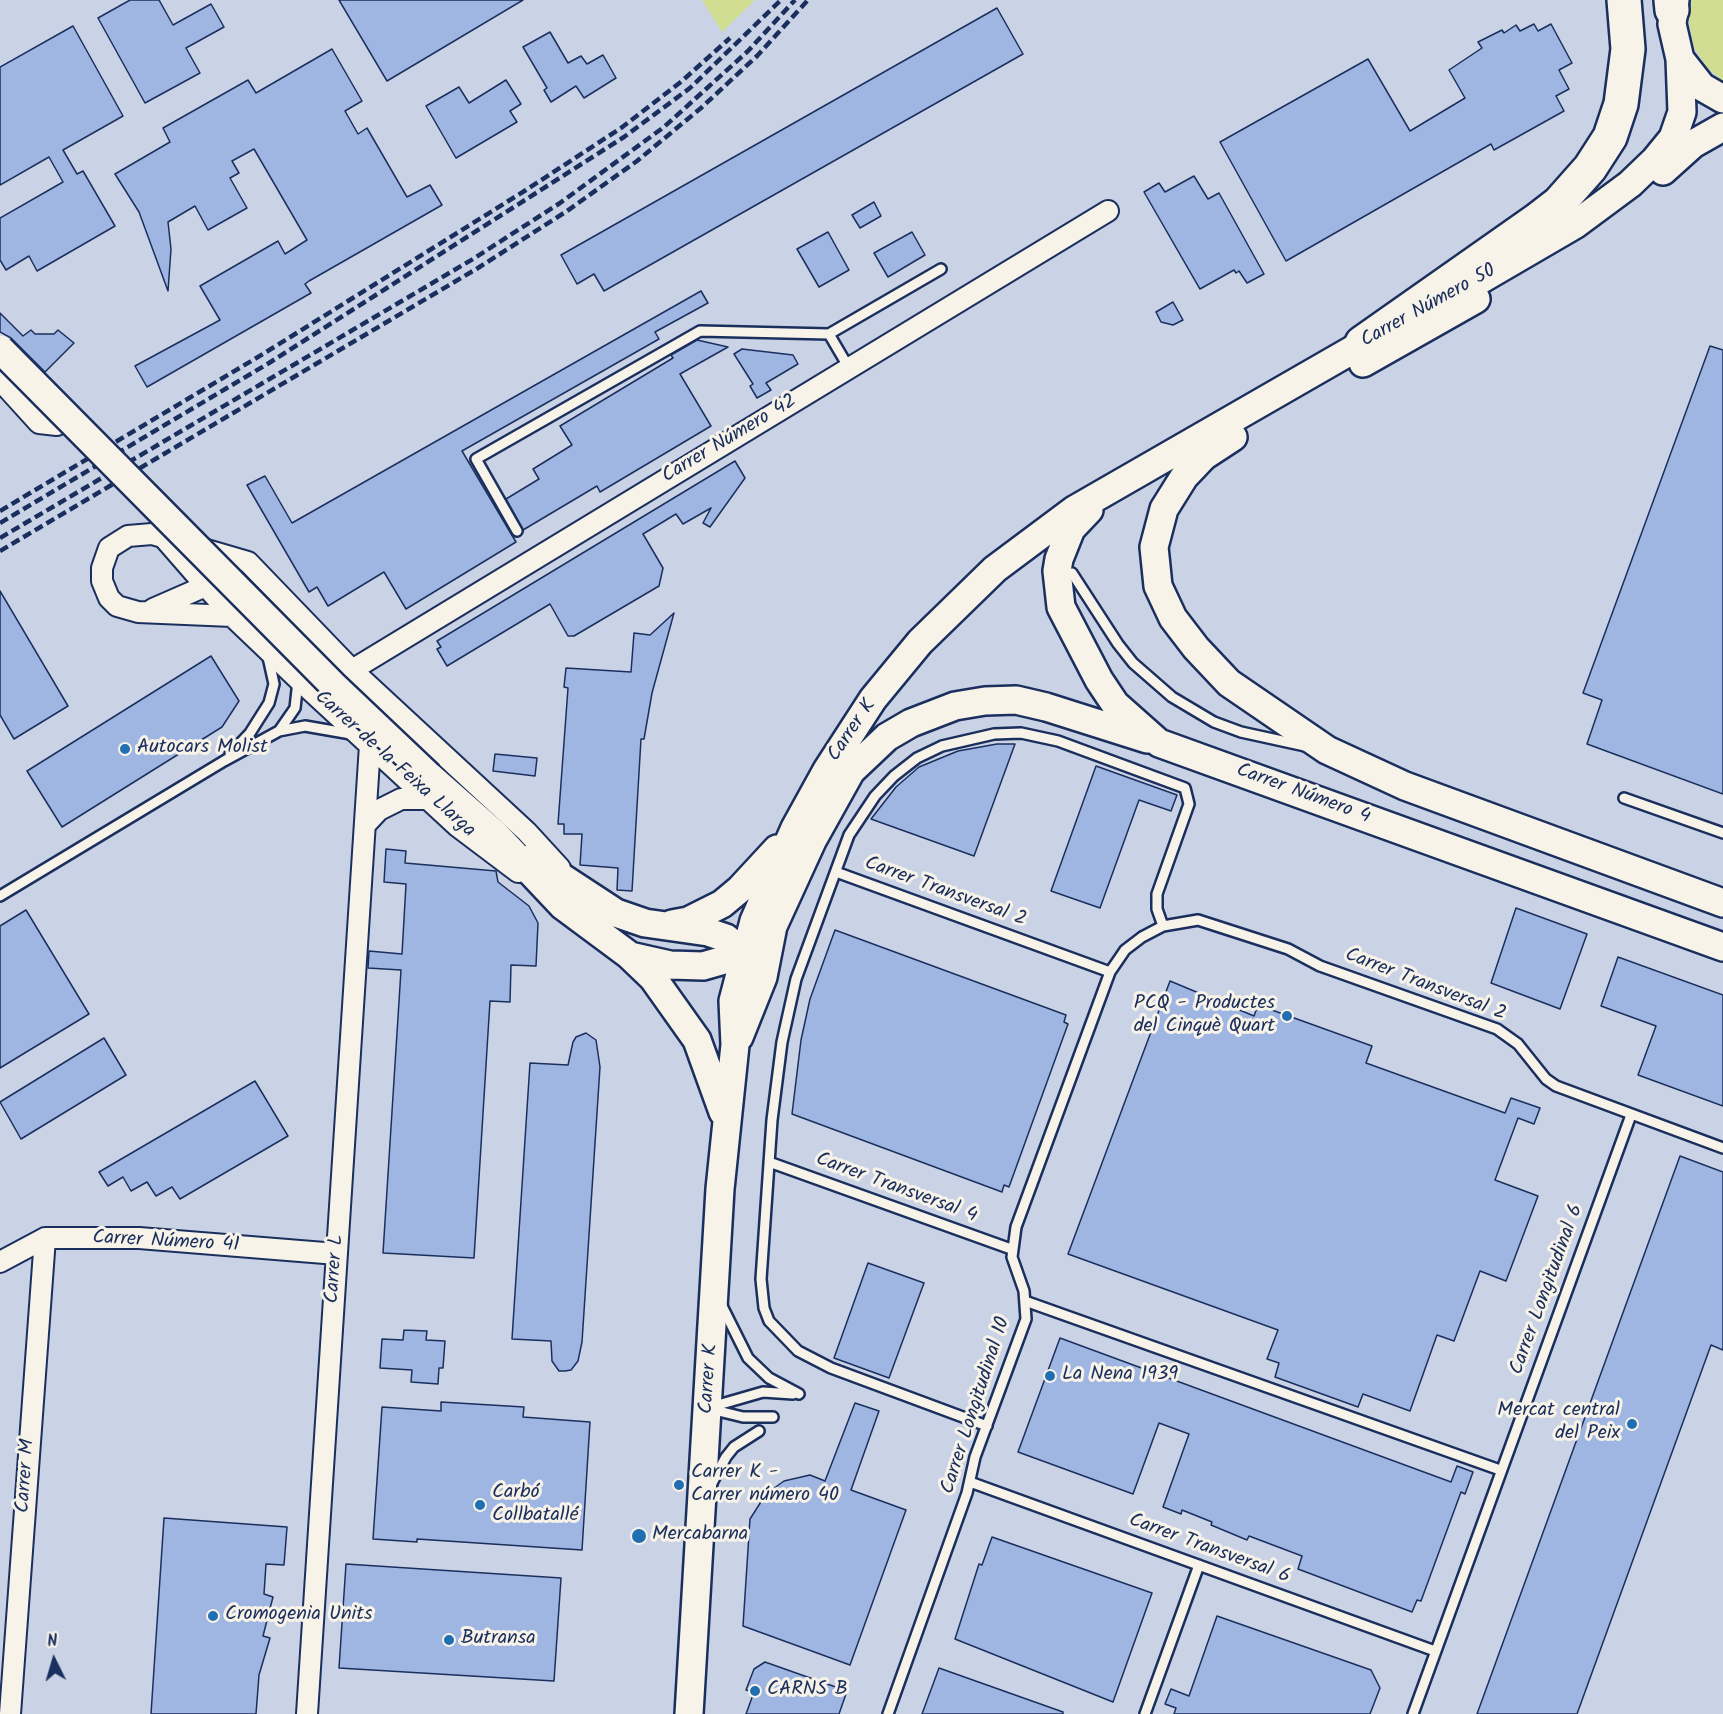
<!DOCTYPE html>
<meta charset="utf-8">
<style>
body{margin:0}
#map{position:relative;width:1723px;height:1714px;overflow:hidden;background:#dde0e6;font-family:Kalam,sans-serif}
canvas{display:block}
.north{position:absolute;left:24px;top:1630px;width:60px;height:60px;-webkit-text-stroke:4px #f7f3e8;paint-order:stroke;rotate:355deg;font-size:16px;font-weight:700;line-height:24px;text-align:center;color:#1b2f5e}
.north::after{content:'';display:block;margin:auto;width:21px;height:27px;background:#1b2f5e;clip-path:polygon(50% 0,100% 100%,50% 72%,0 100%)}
</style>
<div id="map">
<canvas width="1723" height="1714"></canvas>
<div class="north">N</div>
</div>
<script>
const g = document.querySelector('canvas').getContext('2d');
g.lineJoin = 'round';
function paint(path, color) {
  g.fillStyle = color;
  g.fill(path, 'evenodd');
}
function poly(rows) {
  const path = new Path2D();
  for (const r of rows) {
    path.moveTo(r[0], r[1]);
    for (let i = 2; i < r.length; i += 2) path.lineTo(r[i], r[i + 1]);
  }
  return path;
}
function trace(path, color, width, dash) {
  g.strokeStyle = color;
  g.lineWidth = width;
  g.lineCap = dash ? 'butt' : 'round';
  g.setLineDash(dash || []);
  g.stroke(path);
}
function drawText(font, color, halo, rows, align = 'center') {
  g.font = font + ' Kalam,sans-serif';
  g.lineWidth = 6;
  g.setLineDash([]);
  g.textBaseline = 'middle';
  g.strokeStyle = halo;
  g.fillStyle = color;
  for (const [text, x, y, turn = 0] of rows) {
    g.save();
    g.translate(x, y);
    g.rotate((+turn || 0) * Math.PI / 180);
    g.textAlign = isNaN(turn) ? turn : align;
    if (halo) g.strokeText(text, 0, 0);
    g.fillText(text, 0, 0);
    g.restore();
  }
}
paint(poly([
 [0,0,1723,0,1723,1714,0,1714]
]), '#cad3e5');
paint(poly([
 [702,0,755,0,722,32],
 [1692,0,1723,0,1723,81,1707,68,1694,47,1689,23]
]), '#d1de91');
const building = poly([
 [130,0,159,0,173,25,211,4,224,27,186,48,200,73,145,103,98,18,130,0],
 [339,0,523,0,387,81,339,0],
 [997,8,1023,54,604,291,594,274,577,284,561,255,997,8],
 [1534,24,1538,31,1551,24,1572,63,1559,70,1569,89,1556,96,1564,111,1494,150,1491,144,1286,261,1220,142,1368,59,1410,131,1465,98,1449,70,1482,48,1478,42,1502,30,1504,33,1516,25,1520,31,1534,24],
 [73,26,123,116,63,150,77,174,83,171,115,226,37,271,29,256,6,270,0,260,0,218,63,182,49,157,0,185,0,67,73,26],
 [550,32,568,63,581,56,587,64,603,55,616,78,584,98,576,86,551,102,544,90,547,88,523,47,550,32],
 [332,49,362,101,345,111,358,134,367,128,407,197,430,185,442,205,309,281,305,284,311,293,147,387,135,366,220,320,200,286,278,241,285,254,307,240,254,149,232,161,239,173,230,178,247,208,208,230,195,206,168,222,171,249,168,291,139,212,115,174,170,142,163,128,248,80,256,93,332,49],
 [506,80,521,104,510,111,517,122,456,158,426,106,459,87,469,103,506,80],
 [1194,176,1208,199,1219,193,1264,274,1247,283,1239,271,1236,273,1234,270,1200,289,1144,192,1159,183,1165,192,1194,176],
 [874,202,881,216,860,228,852,215,874,202],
 [828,232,849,270,819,287,797,249,828,232],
 [912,232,925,255,888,277,874,253,912,232],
 [701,291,708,303,655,332,659,339,462,451,516,542,406,609,384,572,328,606,317,587,309,592,247,485,265,476,292,523,701,291],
 [1173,302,1183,320,1173,325,1161,322,1156,312,1173,302],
 [0,313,23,336,31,330,35,334,54,334,58,330,74,343,45,372,11,338,0,332,0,313],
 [697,340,728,347,680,374,711,426,600,492,597,486,523,530,506,499,539,479,533,469,572,445,560,426,673,358,671,355,697,340],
 [1710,346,1723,350,1723,794,1587,744,1602,700,1583,693,1710,346],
 [742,349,793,355,798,364,766,383,771,390,757,398,750,386,753,384,734,354,742,349],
 [735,461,745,478,710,527,703,523,711,508,683,524,676,514,643,534,663,568,659,586,574,636,568,636,550,604,447,666,437,649,441,647,437,641,735,461],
 [0,591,68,706,14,739,0,715,0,591],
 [674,613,652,693,644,739,641,739,632,891,617,890,618,868,580,865,582,834,564,834,564,824,558,824,568,688,564,687,566,668,631,672,634,633,650,635,674,613],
 [211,656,239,701,222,727,62,827,27,771,211,656],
 [997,744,1015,744,974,856,871,819,896,787,919,767,958,751,997,744],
 [495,754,537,758,535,776,493,771,495,754],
 [1096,766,1177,795,1171,811,1139,800,1100,908,1051,891,1096,766],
 [386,849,406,851,405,863,496,871,498,882,529,906,538,923,536,966,511,965,510,1002,490,1001,474,1258,383,1253,401,970,368,968,369,951,402,954,406,884,384,882,386,849],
 [1516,908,1587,934,1560,1009,1491,983,1516,908],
 [26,910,89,1014,0,1068,0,926,26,910],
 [835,930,1066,1015,1064,1022,1068,1024,1009,1187,1004,1185,1002,1192,792,1114,801,1040,810,999,835,930],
 [1618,957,1723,995,1723,1106,1638,1075,1656,1026,1601,1006,1618,957],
 [1170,981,1254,1016,1258,1005,1372,1046,1366,1063,1505,1113,1511,1098,1540,1108,1534,1124,1518,1118,1495,1180,1538,1196,1506,1281,1480,1271,1454,1341,1437,1335,1410,1411,1363,1394,1358,1407,1275,1377,1279,1363,1267,1359,1278,1330,1068,1254,1170,981],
 [586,1033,596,1040,600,1067,582,1342,578,1361,571,1370,565,1371,559,1371,552,1361,551,1341,512,1339,530,1063,568,1065,573,1042,576,1037,586,1033],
 [104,1038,126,1075,21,1139,0,1102,104,1038],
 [255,1081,288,1136,180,1199,172,1187,156,1196,147,1182,131,1191,123,1177,108,1186,99,1172,255,1081],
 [1680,1156,1723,1172,1723,1350,1711,1345,1577,1714,1477,1714,1680,1156],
 [868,1263,924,1283,889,1378,834,1358,868,1263],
 [404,1330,427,1331,426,1340,445,1341,443,1368,439,1368,438,1384,411,1382,412,1370,380,1368,382,1339,403,1340,404,1330],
 [1060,1338,1451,1482,1457,1466,1473,1472,1465,1494,1461,1492,1421,1601,1417,1600,1412,1612,1298,1569,1302,1556,1249,1536,1247,1540,1211,1525,1212,1522,1182,1510,1181,1514,1163,1507,1189,1434,1159,1423,1133,1494,1018,1452,1060,1338],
 [441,1402,524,1407,523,1417,590,1422,582,1550,417,1539,417,1542,373,1539,382,1407,441,1411,441,1402],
 [855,1403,879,1411,851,1490,906,1510,850,1665,743,1626,750,1519,766,1494,784,1481,810,1475,825,1481,855,1403],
 [164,1518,287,1527,284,1565,266,1564,264,1594,273,1597,263,1636,270,1638,259,1675,256,1714,151,1714,164,1518],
 [992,1537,1152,1593,1113,1702,955,1639,979,1564,982,1565,992,1537],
 [346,1564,561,1578,554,1681,339,1668,346,1564],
 [1217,1616,1371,1670,1380,1688,1370,1714,1174,1714,1176,1708,1165,1704,1171,1689,1189,1696,1217,1616],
 [765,1662,847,1691,839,1714,746,1714,754,1692,746,1690,754,1669,765,1662],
 [939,1668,1063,1712,1063,1714,922,1714,939,1668]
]);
paint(building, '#9fb5e2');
trace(building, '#1b2f5e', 1.5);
const lane = poly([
 [829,334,941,269],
 [517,531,476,459,700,331,829,334,849,368],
 [1072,573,1118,644,1133,663,1172,697,1214,722,1241,732,1305,746],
 [279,731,305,726,351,734],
 [230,754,250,733,269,703,274,684,268,657],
 [1624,798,1723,833],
 [836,872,1110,972],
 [0,896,224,761,279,731,295,708,298,681],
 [769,1162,1011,1249],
 [1025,1301,1500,1470],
 [721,1304,748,1358,769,1378,799,1394],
 [711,1407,763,1392,793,1394],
 [710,1409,743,1417,773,1417],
 [987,1426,831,1368,798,1351,769,1321,764,1308,761,1279,772,1120,782,1042,796,979,849,835,875,796,894,776,917,758,942,746,994,734,1021,733,1058,741,1185,788,1189,804,1157,894,1157,909,1163,926],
 [970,1482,1435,1651],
 [712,1483,726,1457,734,1447,759,1431],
 [888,1714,967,1493,975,1457,1026,1319,1024,1291,1012,1257,1016,1227,1110,972,1125,950,1142,937,1163,926,1198,920,1288,949,1320,966,1497,1029,1518,1044,1546,1079,1556,1086,1723,1148],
 [1145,1714,1199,1565],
 [1413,1714,1631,1115]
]);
const street = poly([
 [0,380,39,423,57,425,61,410,40,389,10,389],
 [164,538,232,616,298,679,457,826,518,872],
 [153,609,217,581],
 [232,616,138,612,117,606,109,598,102,581,102,568,109,548,128,536,152,534,248,562,352,670,527,832,560,868],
 [352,670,1108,211],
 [365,825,379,810,401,799,428,799],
 [0,1262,45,1238,139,1238,337,1254],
 [10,1714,45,1238],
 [307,1714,370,745]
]);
const secondary = poly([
 [1675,0,1672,24,1680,59,1702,87,1723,99],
 [1663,171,1693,144,1723,127],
 [1449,298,1576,224,1630,184,1655,160,1673,138,1682,112,1680,59],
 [1363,363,1476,299],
 [1233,437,1204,456,1184,477,1164,509,1154,547,1158,586,1173,618,1196,648,1229,683,1327,750,1405,786,1723,903],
 [1089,510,1071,529,1059,559,1057,571,1061,607,1099,680,1115,704,1159,743,1723,947],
 [429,776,496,835,563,906,629,955,653,978,697,1040,723,1112],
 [532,858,616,913,645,923,708,932,726,938,745,954,749,968],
 [672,924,688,921,722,904,740,889,777,849],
 [630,956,670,965,703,966,745,954,757,945],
 [739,1037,763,977,773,926,812,841,851,771,887,737,911,723,955,706,985,701,1016,700,1046,707,1147,739],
 [689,1714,720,1189,735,1045,733,1001,754,921,795,828,827,770,873,699,920,642,995,569,1074,510,1380,334]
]);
const highway = poly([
 [1671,0,1672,10],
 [1362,343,1537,220,1559,203,1590,168,1610,137,1621,104,1628,49,1624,0]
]);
trace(lane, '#1b2f5e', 14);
trace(street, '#1b2f5e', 24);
trace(secondary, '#1b2f5e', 32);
trace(highway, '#1b2f5e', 38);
trace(lane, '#f7f3e8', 9);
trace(street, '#f7f3e8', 20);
trace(secondary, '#f7f3e8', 27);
trace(highway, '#f7f3e8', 33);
trace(poly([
 [0,511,263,354,526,190,621,128,682,81,730,38],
 [0,523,269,363,624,137,690,88,781,0],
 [0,538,473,259,560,203,664,127,748,51,795,0],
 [0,551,478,268,567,211,637,161,701,108,757,56,808,0]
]), '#1b2f5e', 4.5, [9, 4.5]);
const secondaryBridge = poly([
 [0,349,333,685,429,776]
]);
trace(secondaryBridge, '#1b2f5e', 32, []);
trace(secondaryBridge, '#f7f3e8', 27);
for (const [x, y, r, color] of [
 [125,749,6,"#1f6fb2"],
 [1287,1016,6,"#1f6fb2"],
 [1050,1376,6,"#1f6fb2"],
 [1632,1424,6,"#1f6fb2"],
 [679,1485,6,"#1f6fb2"],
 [480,1505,6,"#1f6fb2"],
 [639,1536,8,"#1f6fb2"],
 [213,1616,6,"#1f6fb2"],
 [449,1640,6,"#1f6fb2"],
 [755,1691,6,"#1f6fb2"]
]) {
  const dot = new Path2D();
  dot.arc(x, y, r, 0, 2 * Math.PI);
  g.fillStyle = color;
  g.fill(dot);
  trace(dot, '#f7f3e8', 2);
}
drawText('20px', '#1b2f5e', '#f7f3e8', [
 ["Carrer Número 50",1429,307,-29],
 ["Carrer Número 42",730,440,-31],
 ["Carrer K",853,731,-56],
 ["Carrer de la Feixa Llarga",394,765,42],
 ["Carrer Número 4",1303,795,20],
 ["Carrer Transversal 2",945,893,20],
 ["Carrer Transversal 2",1425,986,21],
 ["Carrer Transversal 4",896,1189,20],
 ["Carrer Número 41",166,1243,3],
 ["Carrer L",336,1269,-86],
 ["Carrer Longitudinal 6",1548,1290,-70],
 ["Carrer K",710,1379,-86],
 ["Carrer Longitudinal 10",977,1406,-72],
 ["Carrer M",27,1476,-86],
 ["Carrer Transversal 6",1209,1550,20]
]);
drawText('20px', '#1b2f5e', '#f7f3e8', [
 ["Autocars Molist",137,749],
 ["PCQ - Productes",1275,1005,"right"],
 ["del Cinquè Quart",1275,1028,"right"],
 ["La Nena 1939",1062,1376],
 ["Mercat central",1620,1412,"right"],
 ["del Peix",1620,1435,"right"],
 ["Carrer K -",691,1474],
 ["Carrer número 40",691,1497],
 ["Carbó",492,1494],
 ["Collbatallé",492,1517],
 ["Mercabarna",652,1536],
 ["Cromogenia Units",225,1616],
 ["Butransa",461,1640],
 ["CARNS B",767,1691]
], 'left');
</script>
